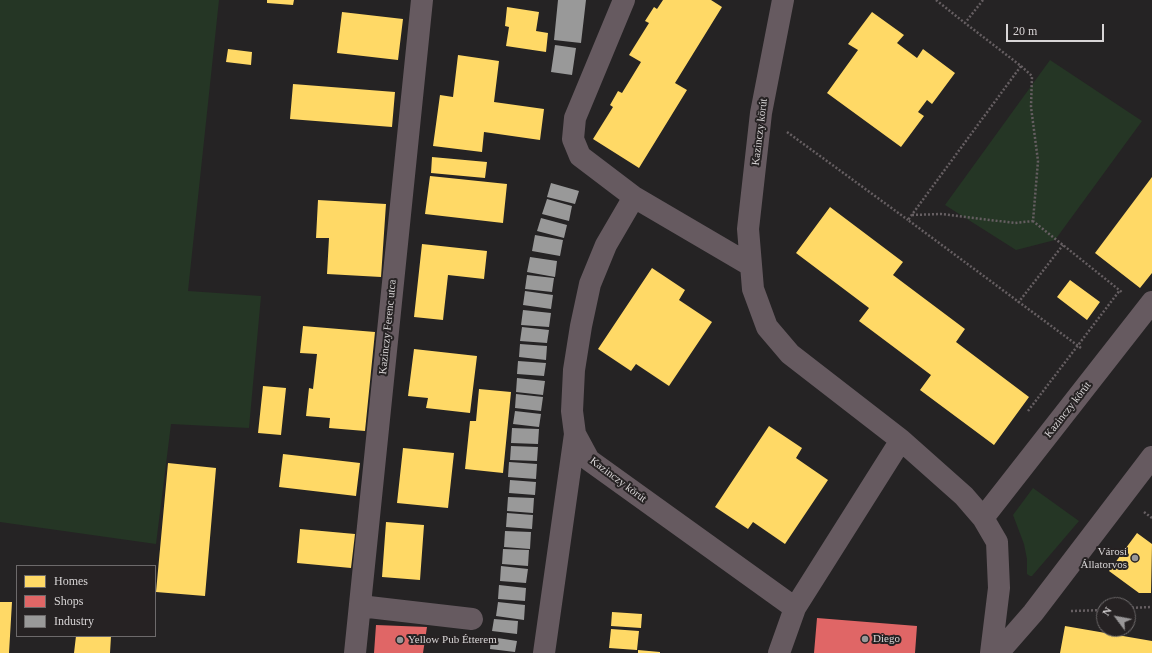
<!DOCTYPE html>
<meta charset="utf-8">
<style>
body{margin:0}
#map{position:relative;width:1152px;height:653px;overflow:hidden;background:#252324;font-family:Georgia,serif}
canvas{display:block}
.legend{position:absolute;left:16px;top:565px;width:140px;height:72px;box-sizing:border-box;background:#262223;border:1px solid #6d6a6b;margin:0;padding:5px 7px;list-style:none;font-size:12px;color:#d8d5d6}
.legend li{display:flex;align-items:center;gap:8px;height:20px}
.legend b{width:20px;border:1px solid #6d6a6b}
.north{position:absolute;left:1096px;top:597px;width:40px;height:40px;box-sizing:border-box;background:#262223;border:1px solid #6d6a6b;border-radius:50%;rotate:302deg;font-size:11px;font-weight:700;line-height:16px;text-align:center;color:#d8d5d6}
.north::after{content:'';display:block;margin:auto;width:14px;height:18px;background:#999798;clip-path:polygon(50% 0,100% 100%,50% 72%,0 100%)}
.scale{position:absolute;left:1006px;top:24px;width:98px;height:18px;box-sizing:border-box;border:2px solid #d8d5d6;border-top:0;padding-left:5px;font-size:12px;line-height:14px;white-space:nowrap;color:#d8d5d6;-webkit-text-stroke:3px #262223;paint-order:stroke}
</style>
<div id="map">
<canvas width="1152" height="653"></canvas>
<ul class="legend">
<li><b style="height:11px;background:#ffd966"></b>Homes</li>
<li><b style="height:11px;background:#e06666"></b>Shops</li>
<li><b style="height:11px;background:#999"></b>Industry</li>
</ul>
<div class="north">N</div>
<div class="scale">20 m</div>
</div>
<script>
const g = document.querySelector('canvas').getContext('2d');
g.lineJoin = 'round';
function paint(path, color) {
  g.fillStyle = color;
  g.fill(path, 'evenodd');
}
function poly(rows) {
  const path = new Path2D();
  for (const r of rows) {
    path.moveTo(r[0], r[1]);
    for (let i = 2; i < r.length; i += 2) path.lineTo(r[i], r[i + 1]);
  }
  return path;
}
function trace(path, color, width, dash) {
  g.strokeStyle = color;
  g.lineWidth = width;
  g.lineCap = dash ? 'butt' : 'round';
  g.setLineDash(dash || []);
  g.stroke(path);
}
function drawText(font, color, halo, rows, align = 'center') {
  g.font = font + ' Georgia,serif';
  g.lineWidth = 4;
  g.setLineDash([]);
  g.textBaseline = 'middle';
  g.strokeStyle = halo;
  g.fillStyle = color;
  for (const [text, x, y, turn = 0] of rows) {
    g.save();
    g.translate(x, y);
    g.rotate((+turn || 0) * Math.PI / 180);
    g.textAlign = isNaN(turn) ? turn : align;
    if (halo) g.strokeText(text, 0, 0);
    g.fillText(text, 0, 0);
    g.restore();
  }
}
paint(poly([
 [0,0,219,0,188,291,261,296,249,428,171,424,156,544,0,522],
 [1050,60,1142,121,1055,240,1016,250,945,205],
 [1033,488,1079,521,1032,576,1030,576,1027,574,1027,559,1024,544,1013,515]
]), '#253625');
paint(poly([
 [267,0,294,0,293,5,267,3],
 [663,0,711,0,722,7,675,83,687,90,639,168,593,139,613,107,610,105,618,91,622,93,641,62,629,55,649,23,645,21,654,7,657,9],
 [507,7,539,12,536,31,548,33,546,52,506,46,509,27,505,26],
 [342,12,403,19,398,60,337,53],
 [872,12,904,35,897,43,917,58,923,49,955,73,932,104,927,100,918,112,924,116,901,147,827,93,858,50,848,44],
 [228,49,252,52,251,65,226,62],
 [458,55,499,61,494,102,544,109,540,140,484,132,482,152,433,146,440,95,453,97],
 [293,84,395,92,392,127,290,119],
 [432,157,487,162,485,178,431,173],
 [430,176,507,184,503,223,425,214],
 [1152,177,1152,273,1140,288,1095,253],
 [318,200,386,204,381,277,327,274,329,238,316,238],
 [830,207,903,262,893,275,965,329,956,342,1029,397,994,445,920,390,931,375,859,321,869,308,796,253],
 [422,244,487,251,484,279,448,275,443,320,414,317],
 [652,268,685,290,679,300,712,322,669,386,636,364,631,371,598,349],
 [1070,280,1100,302,1087,320,1057,297],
 [303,326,375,332,365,431,329,428,330,418,306,416,309,388,313,389,317,354,300,353],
 [414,349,477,356,470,413,426,408,428,398,408,396],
 [263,386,286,388,281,435,258,433],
 [479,389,511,392,503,473,465,469,470,421,476,421],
 [769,426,802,448,796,458,828,480,785,544,753,522,748,529,715,507],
 [403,448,454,453,448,508,397,503],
 [283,454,360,463,356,496,279,487],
 [168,463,216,468,205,596,156,592],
 [386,522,424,525,420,580,382,577],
 [300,529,355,534,351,568,297,563],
 [1137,533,1152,544,1151,593,1139,593,1109,571],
 [0,602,12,602,9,653,0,653],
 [612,612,642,614,641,628,611,626],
 [1065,626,1152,641,1152,653,1060,653],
 [611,629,639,631,637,650,609,648],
 [76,636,111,636,110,653,74,653],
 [638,650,660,652,660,653,638,653]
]), '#ffd966');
paint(poly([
 [817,618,917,626,915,653,814,653],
 [376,625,427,627,423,653,374,653]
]), '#e06666');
paint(poly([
 [558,0,586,0,581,43,554,40],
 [555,45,576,48,572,75,551,72],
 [551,183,579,191,575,204,547,197],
 [547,199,572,206,569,221,542,214],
 [541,218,567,225,564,238,537,231],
 [535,235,563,240,560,256,532,251],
 [530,257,557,261,555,277,527,272],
 [527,275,554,278,552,292,525,289],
 [525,291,553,295,551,309,523,305],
 [523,310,551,313,549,327,521,325],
 [522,327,549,330,547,343,520,341],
 [520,344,547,346,546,360,519,357],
 [518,361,546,363,544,376,517,374],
 [517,378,545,381,543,395,516,392],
 [516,394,543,397,541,411,515,408],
 [515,411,541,414,539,427,513,424],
 [512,428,539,429,538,444,511,443],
 [511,446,538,447,537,461,510,460],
 [509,462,537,464,536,479,508,477],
 [510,480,536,482,535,495,509,493],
 [508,497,534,498,533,513,507,511],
 [507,513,533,515,532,529,506,527],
 [505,531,531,532,530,549,504,547],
 [503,549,529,550,528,566,502,564],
 [501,566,528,569,526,583,500,581],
 [499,585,526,588,525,601,498,599],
 [498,602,525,605,524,620,496,616],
 [494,619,518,621,517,634,492,631],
 [491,637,517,641,515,652,490,649]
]), '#999');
trace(poly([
 [936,0,965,23],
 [983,0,965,23,1021,66,908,220,1081,348],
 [1021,66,1032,76,1031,107,1038,161,1033,221,1123,293],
 [787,132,908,220],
 [912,215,941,214,1015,223,1033,221],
 [1018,303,1063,245],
 [1028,411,1120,290],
 [1144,512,1152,518],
 [1128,608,1152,607],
 [1071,611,1104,610]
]), '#665f62', 2.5, [2, 2]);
trace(poly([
 [624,0,575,118,573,139,580,156,634,197,750,265],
 [783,0,761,113,748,229,753,289,767,327,790,354,901,440,964,496,983,518,997,542,999,588,991,653],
 [634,197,606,245,590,284,581,326,574,370,572,411,575,434,589,460,795,608],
 [983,518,1152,302],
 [360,606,472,619],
 [355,653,422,0],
 [544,653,575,434],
 [779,653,795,608,901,440],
 [998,653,1033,613,1152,457]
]), '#665a60', 22);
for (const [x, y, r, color] of [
 [1135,558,4,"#999798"],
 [865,639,4,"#999798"],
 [400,640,4,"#999798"]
]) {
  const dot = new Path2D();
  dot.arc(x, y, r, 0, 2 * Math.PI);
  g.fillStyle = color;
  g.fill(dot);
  trace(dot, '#262223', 1.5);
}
drawText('11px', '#d8d5d6', '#262223', [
 ["Kazinczy körút",760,132,-83],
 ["Kazinczy Ferenc utca",388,327,-84],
 ["Kazinczy körút",1068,410,-52],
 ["Kazinczy körút",618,480,37]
]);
drawText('11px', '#d8d5d6', '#262223', [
 ["Városi",1127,552,"right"],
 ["Állatorvos",1127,565,"right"],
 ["Diego",873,639],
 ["Yellow Pub Étterem",408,640]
], 'left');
</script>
